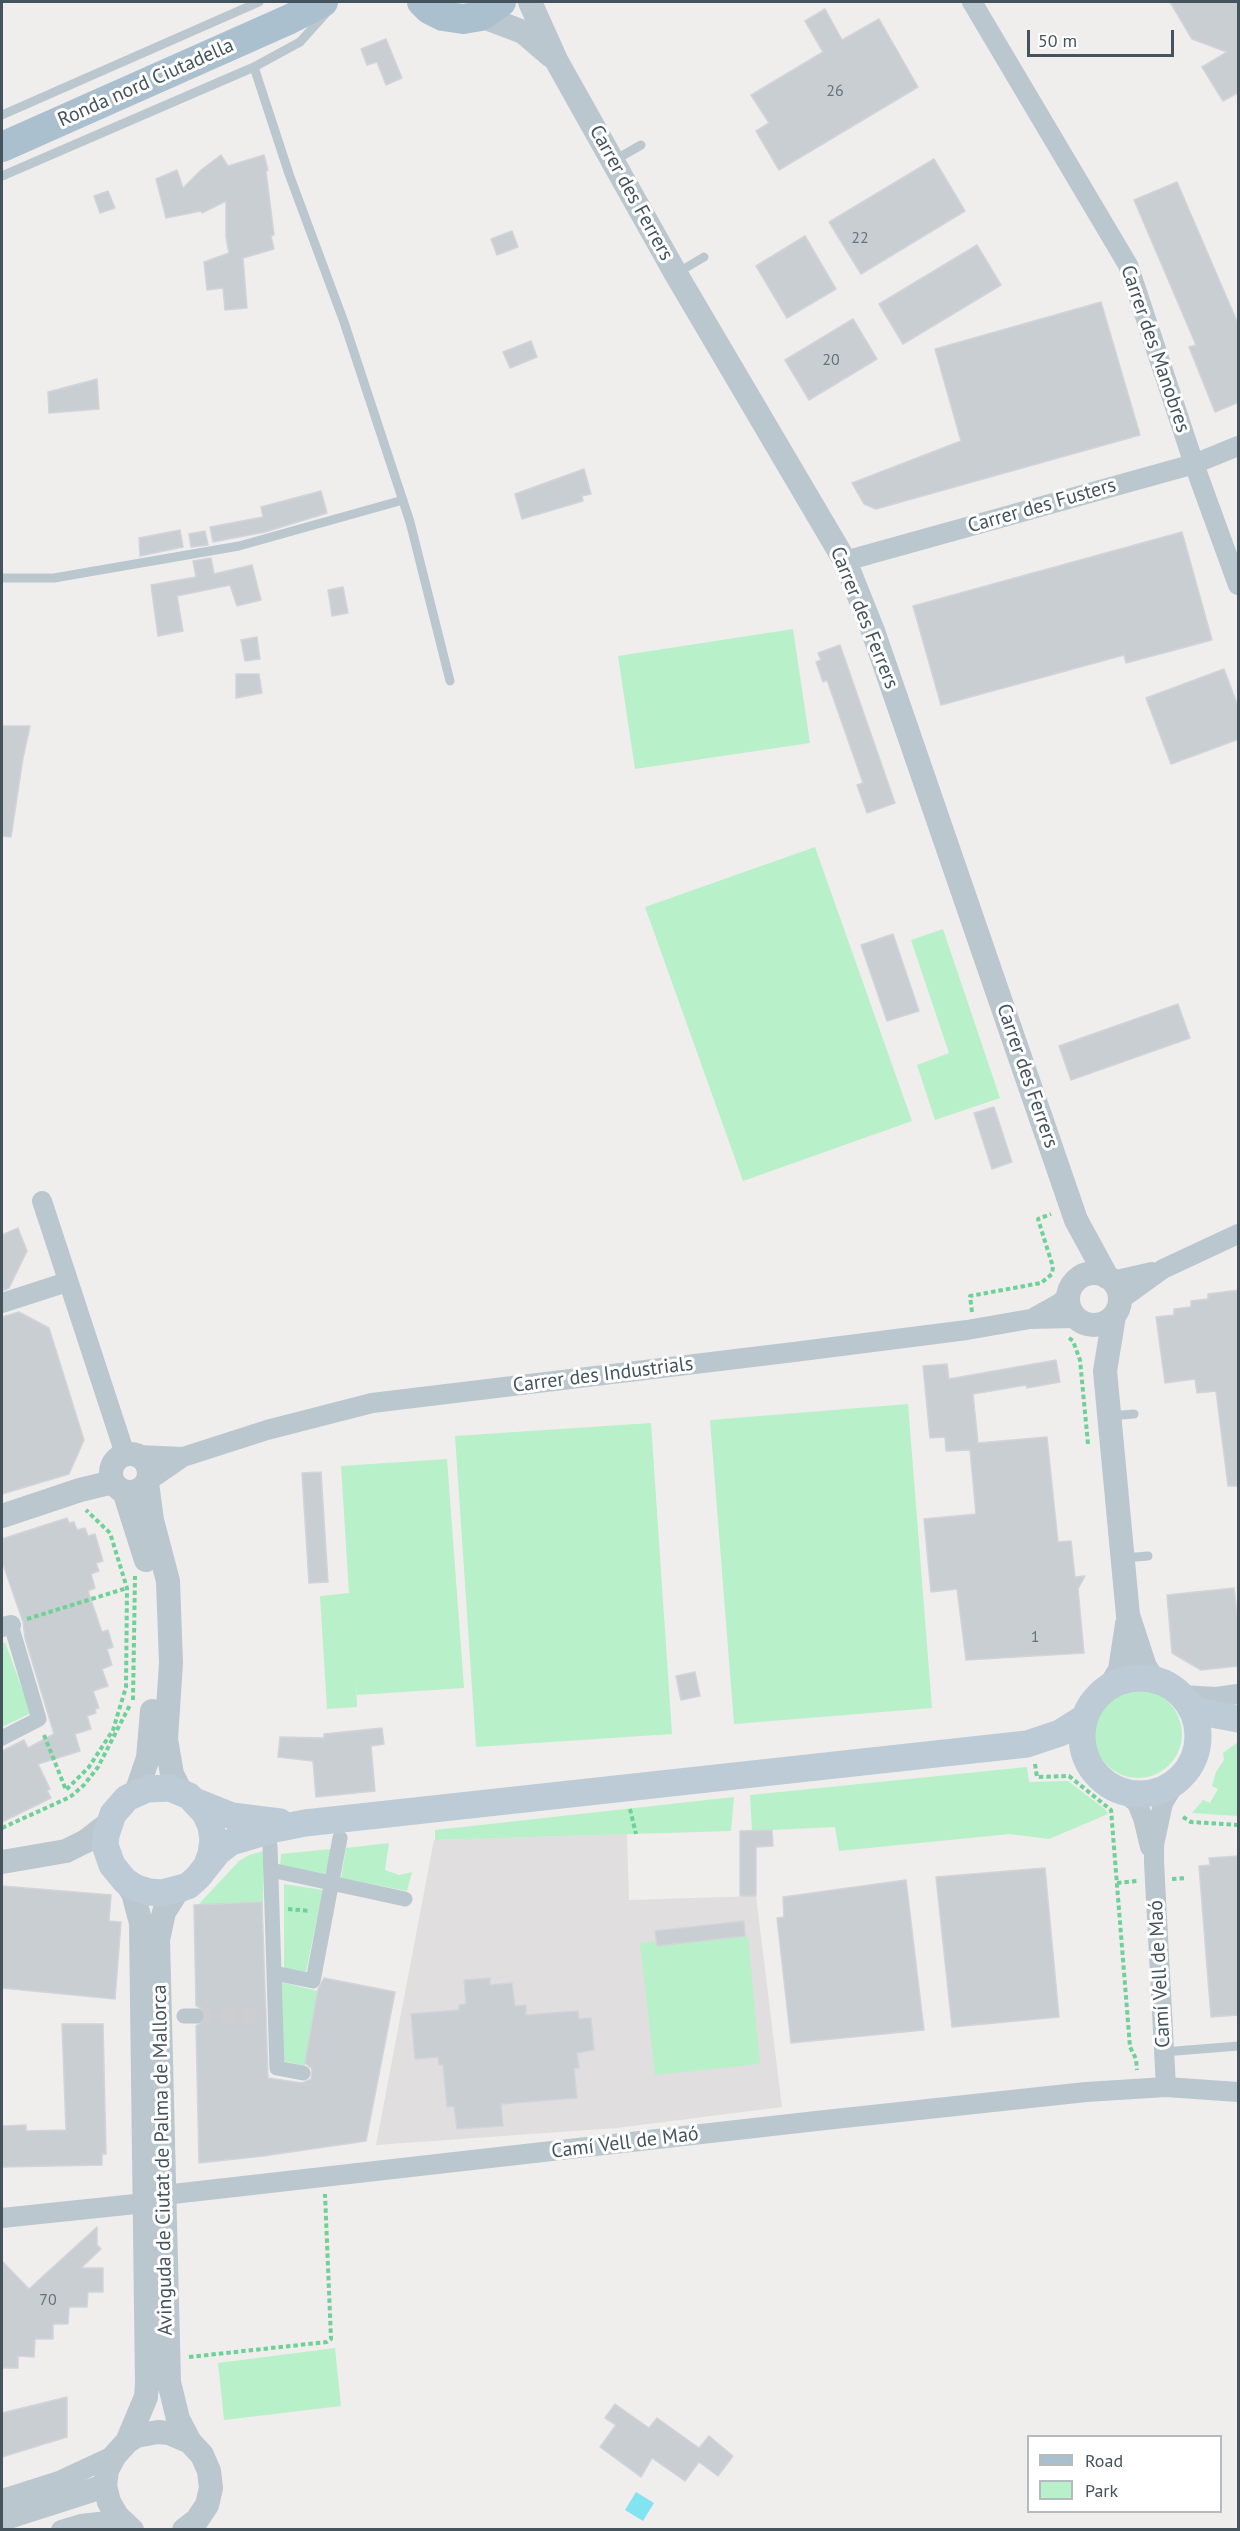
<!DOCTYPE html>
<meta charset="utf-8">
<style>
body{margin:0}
#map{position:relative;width:1240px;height:2531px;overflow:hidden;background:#f0eded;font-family:"PT Sans",sans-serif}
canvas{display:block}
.frame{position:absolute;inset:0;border:3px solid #44535c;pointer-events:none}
.legend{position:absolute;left:1027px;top:2435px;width:195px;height:78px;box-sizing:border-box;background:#fff;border:2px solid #b4babe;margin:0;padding:8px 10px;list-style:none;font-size:18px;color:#44535c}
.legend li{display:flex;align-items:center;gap:12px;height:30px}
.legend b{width:30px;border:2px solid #b4babe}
.scale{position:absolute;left:1027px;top:30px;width:147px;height:27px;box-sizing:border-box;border:3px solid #44535c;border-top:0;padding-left:8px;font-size:18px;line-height:21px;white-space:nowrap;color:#44535c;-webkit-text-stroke:4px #fff;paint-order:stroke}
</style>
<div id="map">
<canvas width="1240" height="2531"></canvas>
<div class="frame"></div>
<ul class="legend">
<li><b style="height:8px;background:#abc0ce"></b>Road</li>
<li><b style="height:16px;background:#b8f1c9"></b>Park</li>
</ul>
<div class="scale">50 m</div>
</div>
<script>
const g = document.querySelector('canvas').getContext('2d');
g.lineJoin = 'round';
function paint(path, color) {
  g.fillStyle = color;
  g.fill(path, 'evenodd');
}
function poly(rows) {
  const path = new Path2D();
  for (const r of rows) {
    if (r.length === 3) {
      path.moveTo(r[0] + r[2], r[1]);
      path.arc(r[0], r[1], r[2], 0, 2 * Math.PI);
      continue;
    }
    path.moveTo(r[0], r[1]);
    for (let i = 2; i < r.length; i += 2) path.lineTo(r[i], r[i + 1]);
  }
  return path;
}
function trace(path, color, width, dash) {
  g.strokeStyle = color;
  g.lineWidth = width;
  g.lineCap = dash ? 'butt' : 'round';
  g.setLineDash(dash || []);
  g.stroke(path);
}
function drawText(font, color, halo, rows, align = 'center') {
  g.font = font + ' "PT Sans",sans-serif';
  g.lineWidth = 6;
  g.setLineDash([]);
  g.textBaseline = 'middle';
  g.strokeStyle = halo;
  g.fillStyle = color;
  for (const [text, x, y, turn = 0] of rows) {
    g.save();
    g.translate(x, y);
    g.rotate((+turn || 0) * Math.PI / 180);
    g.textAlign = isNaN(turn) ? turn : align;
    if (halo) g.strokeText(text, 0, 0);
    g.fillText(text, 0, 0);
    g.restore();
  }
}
paint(poly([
 [627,1834,629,1900,756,1896,782,2107,616,2128,376,2145,434,1840]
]), '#e1dedf');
paint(poly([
 [793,629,810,743,635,769,618,656],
 [815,847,912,1121,743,1181,645,907],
 [943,929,1000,1098,935,1120,917,1065,949,1053,911,940],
 [908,1404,932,1708,734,1724,710,1420],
 [651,1423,672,1734,476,1747,455,1436],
 [447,1459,464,1688,357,1695,356,1681,357,1707,327,1709,320,1596,349,1593,341,1466],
 [5,1642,31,1713,2,1727,2,1644],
 [1138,1734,44],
 [1238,1742,1238,1816,1192,1813,1203,1800,1210,1803,1218,1789,1212,1786,1216,1772,1224,1760,1223,1753],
 [1027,1767,1029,1782,1068,1781,1105,1809,1108,1814,1049,1839,1010,1834,839,1851,835,1827,752,1831,750,1795],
 [734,1797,731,1831,435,1840,435,1830],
 [389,1843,385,1870,399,1875,412,1872,407,1891,341,1878,346,1848],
 [331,1849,325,1875,280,1867,281,1854],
 [264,1851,263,1902,198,1905,239,1861,249,1855],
 [284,1884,323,1890,306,1972,284,1969],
 [748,1936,760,2064,655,2075,640,1943,656,1941,657,1946],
 [280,1982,318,1991,305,2066,283,2061],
 [335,2348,341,2406,224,2420,218,2363]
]), '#b8f1c9');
paint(poly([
 [636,2492,654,2503,643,2521,625,2510]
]), '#82e4f1');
const building = poly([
 [1170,2,1239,2,1239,92,1223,101,1202,67,1227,52,1192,39,1170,2],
 [825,9,842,40,879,19,918,87,779,170,756,131,769,123,751,95,823,52,805,21,825,9],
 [386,39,402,78,386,85,377,62,367,65,361,49,386,39],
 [221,155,228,166,264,155,268,170,266,171,274,235,271,236,274,249,243,258,247,308,225,310,223,288,207,290,204,262,229,253,226,237,226,201,202,213,201,211,166,218,156,179,177,170,183,188,201,170,221,155],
 [934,159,965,211,861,274,829,222,934,159],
 [1177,182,1239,326,1239,402,1215,412,1189,347,1196,345,1134,200,1177,182],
 [108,191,115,208,100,213,94,196,108,191],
 [512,231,518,247,497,255,491,239,512,231],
 [805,236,836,289,787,318,756,266,805,236],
 [977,245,1001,285,903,344,879,304,977,245],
 [1101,302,1140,435,876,509,864,504,852,483,961,441,935,349,1101,302],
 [853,319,877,359,809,400,785,360,853,319],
 [531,341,537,357,510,368,503,352,531,341],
 [97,379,99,409,49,413,48,392,97,379],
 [584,469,591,494,582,496,583,501,522,519,515,494,584,469],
 [321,491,327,513,265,532,213,542,210,527,263,517,261,507,321,491],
 [180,530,183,547,140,556,139,538,180,530],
 [205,531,208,545,191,547,189,534,205,531],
 [1182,532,1212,640,1126,663,1124,655,941,705,913,606,1182,532],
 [211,558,214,574,252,565,261,600,237,606,230,585,177,596,183,631,158,636,151,585,196,577,193,561,211,558],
 [343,587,348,613,332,616,328,590,343,587],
 [257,637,260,659,245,661,241,640,257,637],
 [840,645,895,803,867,813,857,785,863,783,827,680,823,682,816,662,821,660,818,653,840,645],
 [1224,669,1239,709,1239,739,1171,764,1146,698,1224,669],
 [236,674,259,674,262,693,236,698,236,674],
 [2,726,30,726,23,758,11,837,2,836,2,726],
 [893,934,919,1011,887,1021,861,945,893,934],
 [1178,1004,1190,1038,1071,1080,1059,1046,1178,1004],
 [994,1107,1012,1162,992,1169,974,1113,994,1107],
 [18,1228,27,1251,9,1288,2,1291,2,1235,18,1228],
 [1239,1290,1239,1486,1228,1486,1216,1391,1197,1393,1195,1379,1165,1383,1156,1317,1174,1315,1174,1309,1191,1307,1191,1301,1208,1299,1208,1294,1239,1290],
 [19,1312,49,1328,84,1440,69,1474,2,1494,2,1317,19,1312],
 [1056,1360,1060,1382,1027,1388,1026,1385,973,1394,978,1443,1047,1437,1058,1542,1071,1541,1075,1577,1085,1576,1078,1589,1084,1653,966,1660,957,1589,931,1592,924,1519,976,1514,970,1450,946,1451,945,1437,930,1438,923,1366,947,1364,949,1379,1056,1360],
 [321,1472,328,1582,309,1583,302,1473,321,1472],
 [67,1518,69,1523,74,1522,77,1530,85,1528,88,1536,95,1534,103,1561,96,1563,99,1571,91,1574,95,1588,88,1591,102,1632,108,1630,113,1647,107,1649,112,1665,102,1669,108,1686,93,1691,99,1708,95,1709,96,1713,87,1716,91,1729,75,1734,80,1751,38,1764,50,1789,47,1790,51,1798,2,1822,2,1751,24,1740,28,1748,54,1734,25,1638,23,1622,2,1561,2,1539,67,1518],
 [1234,1588,1239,1633,1239,1666,1201,1670,1172,1653,1167,1595,1234,1588],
 [695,1672,700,1696,681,1700,676,1676,695,1672],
 [382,1728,384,1744,371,1746,375,1791,316,1797,313,1761,278,1757,280,1737,324,1738,324,1734,382,1728],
 [772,1830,773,1846,756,1847,756,1896,740,1896,740,1831,772,1830],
 [1239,1856,1239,2015,1211,2017,1199,1866,1210,1865,1209,1858,1239,1856],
 [1045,1868,1059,2017,952,2027,936,1877,1045,1868],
 [906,1880,924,2030,791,2043,777,1918,784,1917,783,1897,906,1880],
 [2,1886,111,1895,109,1921,121,1922,115,1999,2,1988,2,1886],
 [262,1902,268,2078,302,2083,311,2079,312,2069,305,2063,318,1989,324,1978,395,1992,366,2141,263,2156,199,2163,196,2026,204,2021,206,2015,201,2008,196,2006,194,1905,262,1902],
 [744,1921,745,1936,657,1946,655,1931,744,1921],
 [490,1978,490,1985,512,1983,515,2006,526,2005,526,2015,578,2011,579,2019,591,2018,594,2050,577,2053,579,2068,574,2068,577,2098,501,2104,503,2126,457,2129,454,2106,447,2107,443,2065,439,2065,438,2057,415,2059,411,2014,459,2010,459,2005,466,2004,464,1980,490,1978],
 [62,2024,103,2024,106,2154,102,2154,102,2165,2,2167,2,2126,26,2125,26,2131,66,2130,62,2024],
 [97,2227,97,2245,101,2249,81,2268,103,2268,103,2292,88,2292,87,2307,69,2307,68,2324,53,2324,53,2339,35,2339,34,2357,18,2356,18,2368,2,2368,2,2261,29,2289,97,2227],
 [67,2397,67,2437,2,2457,2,2413,67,2397],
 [615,2404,649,2428,657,2418,699,2448,709,2436,733,2456,718,2476,699,2462,685,2481,652,2458,641,2477,600,2447,616,2425,605,2418,615,2404]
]);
paint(building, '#c9ced3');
trace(building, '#d1d4da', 1.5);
trace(poly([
 [196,2016,266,2015]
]), '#ceced0', 15, [15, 8]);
trace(poly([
 [972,1312,970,1296,1041,1283,1052,1274,1053,1267,1038,1219,1051,1214],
 [1069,1338,1073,1341,1080,1360,1088,1444],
 [27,1619,127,1588],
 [133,1700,135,1576],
 [44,1735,66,1790,89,1767,113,1730,126,1687,127,1588,110,1533,86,1510],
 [1035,1764,1037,1777,1069,1776,1111,1810,1130,2047,1136,2059,1137,2070],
 [630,1809,636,1834],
 [1183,1817,1191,1822,1238,1825],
 [2,1828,70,1797,84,1785,98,1767,130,1705],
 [1172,1879,1186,1878],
 [1117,1883,1137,1881],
 [288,1909,310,1911],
 [189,2357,327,2342,331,2339,325,2194]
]), '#6ed198', 4, [4.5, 3]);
trace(poly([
 [254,67,289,174,344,322,410,522,450,681],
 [2,115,259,2],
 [615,160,641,145],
 [2,176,254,67,300,42,326,13],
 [677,273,704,257],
 [2,578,54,578,239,546,403,500],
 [1110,1416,1134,1414],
 [1123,1558,1148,1556],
 [1164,2052,1238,2046]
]), '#bac7ce', 9);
trace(poly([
 [2,1738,39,1719,11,1625],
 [270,1846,277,2068,303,2073],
 [271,1870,405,1899],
 [274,1973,313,1981,340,1838],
 [184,2016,196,2016]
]), '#bac7ce', 15);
trace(poly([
 [972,2,1128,265,1194,464,1238,585],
 [845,561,1194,464,1238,446],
 [42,1201,125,1454],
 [1112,1281,1152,1272],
 [1120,1300,1163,1269,1238,1234],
 [2,1303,67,1282],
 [1035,1317,1060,1303,1069,1295],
 [138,1455,183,1457],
 [148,1481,183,1457,267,1430,372,1403,794,1352,967,1330,1030,1319,1077,1318],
 [2,1627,11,1625],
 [1182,1695,1216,1697,1238,1694],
 [1122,1791,1137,1803,1143,1818,1150,1847],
 [1166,2087,1154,1862,1154,1845,1163,1803,1175,1783],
 [164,2195,816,2121,1086,2092,1166,2087,1238,2092],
 [2,2218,145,2203],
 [2,2499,59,2481,115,2455],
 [61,2530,81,2524,108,2521,122,2522]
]), '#bac7ce', 20);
trace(poly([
 [530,2,556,60,676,274,845,561,873,631,1076,1220,1107,1277],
 [481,16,523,32,551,56],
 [1094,1299,26],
 [1114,1316,1105,1371,1128,1615,1145,1667,1153,1679],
 [130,1473,19],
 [147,1483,152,1520,168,1581,171,1663,166,1739,172,1774,181,1792],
 [124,1491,146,1560],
 [2,1516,80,1490,113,1482],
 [1111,1685,1120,1670,1127,1624],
 [136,1793,148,1758,152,1711],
 [2,1862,66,1851,86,1841,108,1824],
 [125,1881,133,1893,141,1923,147,2384,146,2397,127,2442],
 [188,1886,176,1893,164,1912,158,1940,169,2382,178,2419,190,2442],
 [2,2519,105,2486],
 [132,2530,117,2516,109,2502,105,2486,107,2470,115,2455,127,2442,136,2436,158,2432,169,2433,190,2442,202,2455,209,2471,211,2488,207,2505,197,2520,184,2530]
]), '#bac7ce', 24);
trace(poly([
 [1140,1736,58],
 [1189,1704,1201,1712,1238,1719],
 [197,1802,232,1816,280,1822],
 [206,1867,211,1854,213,1840,211,1826,205,1813,189,1796,170,1788,147,1789,127,1798,113,1814,106,1835,105,1845,112,1865,125,1881,136,1888,149,1892,162,1893,188,1886,198,1877,217,1853,231,1842,275,1829,305,1823,1027,1744,1060,1733,1084,1718]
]), '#bccbd6', 27);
trace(poly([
 [422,2,429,9,443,16,463,19,481,16,501,2],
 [2,147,290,19,323,2]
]), '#abc0ce', 30);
drawText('16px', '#65727a', null, [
 ["26",835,91],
 ["22",860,238],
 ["20",831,360],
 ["1",1035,1637],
 ["70",48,2300]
]);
drawText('20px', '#44535c', '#fff', [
 ["Ronda nord Ciutadella",146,83,-24],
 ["Carrer des Ferrers",631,193,61],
 ["Carrer des Manobres",1155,349,71],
 ["Carrer des Fusters",1042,506,-16],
 ["Carrer des Ferrers",864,618,68],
 ["Carrer des Ferrers",1027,1076,71],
 ["Carrer des Industrials",603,1375,-7],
 ["Camí Vell de Maó",1160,1974,-93],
 ["Camí Vell de Maó",625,2143,-7],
 ["Avinguda de Ciutat de Palma de Mallorca",163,2160,-91]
]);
</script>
